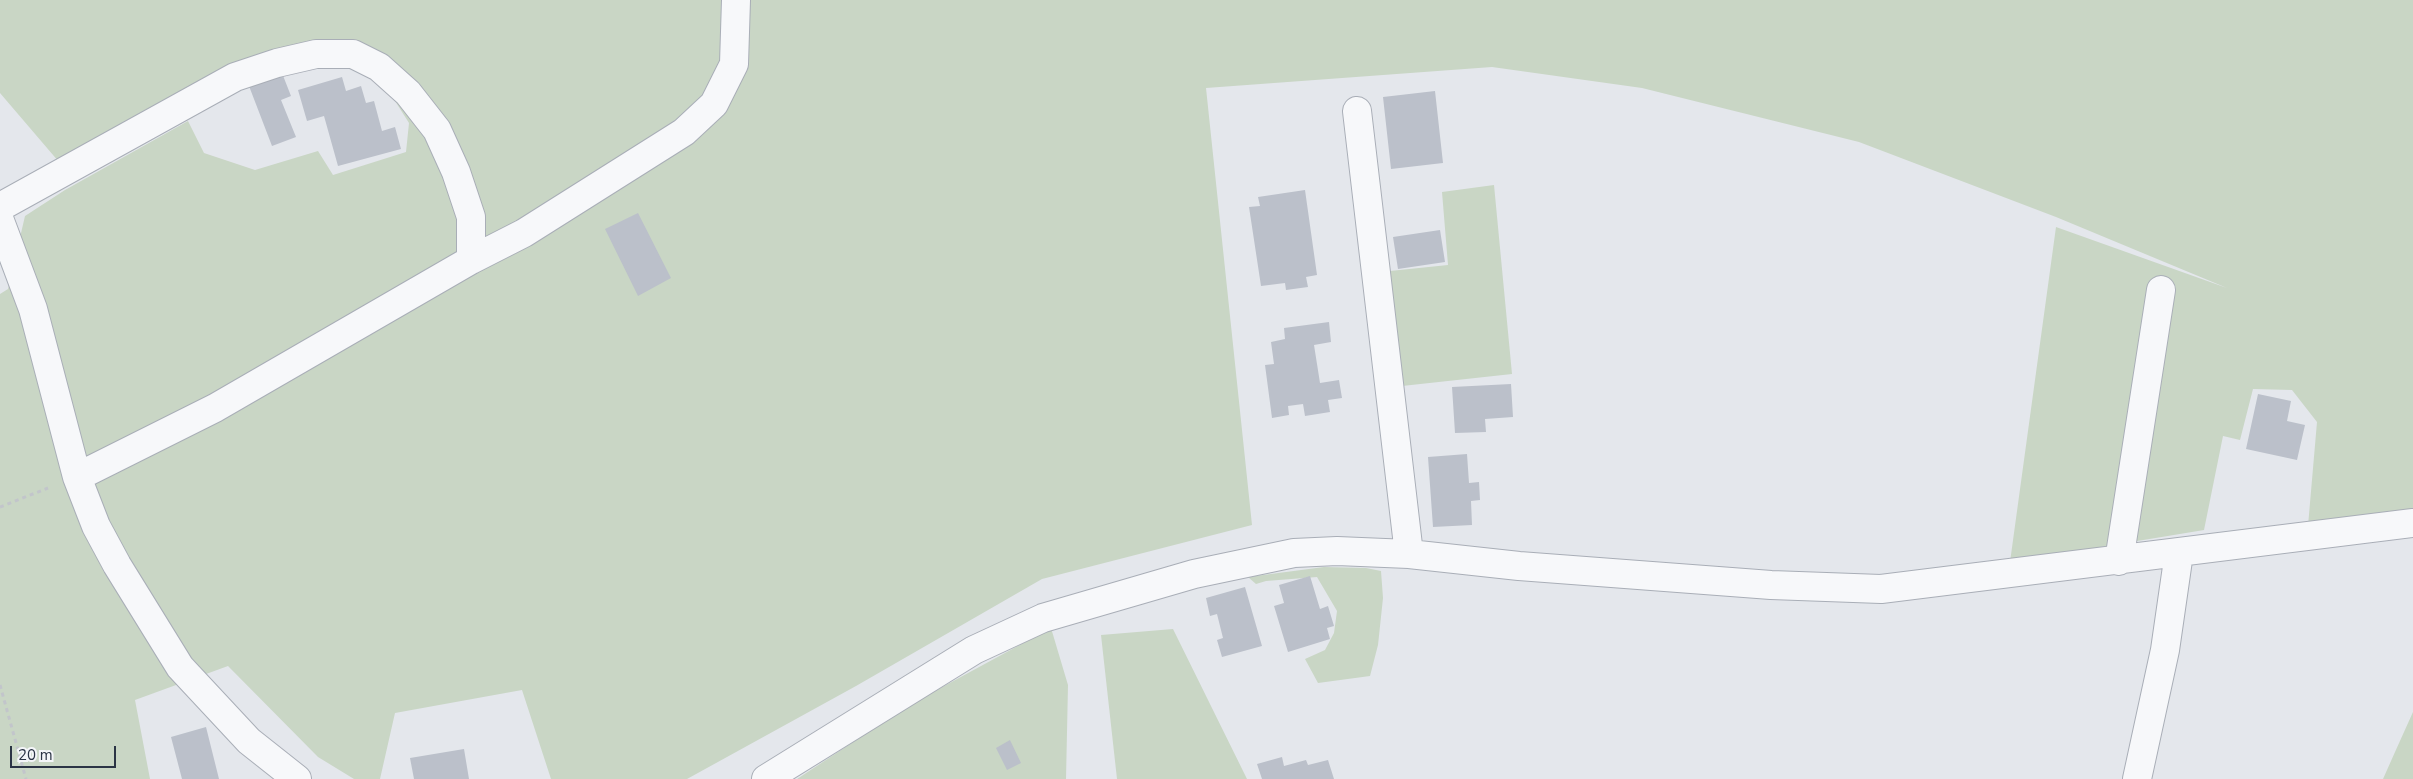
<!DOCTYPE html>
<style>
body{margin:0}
#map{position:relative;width:2413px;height:779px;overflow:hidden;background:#e4e7ec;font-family:"Nunito Sans",sans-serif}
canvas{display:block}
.scale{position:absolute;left:10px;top:746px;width:106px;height:22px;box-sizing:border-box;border:2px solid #2b3445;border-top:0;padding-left:6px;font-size:15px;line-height:18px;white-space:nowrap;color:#2b3445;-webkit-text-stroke:4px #f4f6f9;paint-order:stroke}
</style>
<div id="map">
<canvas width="2413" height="779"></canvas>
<div class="scale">20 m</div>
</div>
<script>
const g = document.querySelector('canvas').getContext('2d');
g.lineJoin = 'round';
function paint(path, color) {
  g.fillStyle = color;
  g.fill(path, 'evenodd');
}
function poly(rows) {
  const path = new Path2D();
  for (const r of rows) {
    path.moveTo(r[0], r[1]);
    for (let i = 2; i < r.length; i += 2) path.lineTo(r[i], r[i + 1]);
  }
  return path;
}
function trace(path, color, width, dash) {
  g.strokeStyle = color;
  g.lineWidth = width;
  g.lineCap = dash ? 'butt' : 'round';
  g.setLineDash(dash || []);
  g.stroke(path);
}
paint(poly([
 [0,0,2413,0,2413,511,2308,526,2317,422,2292,390,2253,389,2240,440,2223,436,2204,530,2010,562,2056,227,2227,288,2056,217,1859,142,1642,88,1492,67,1206,88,1252,525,1042,579,856,686,687,779,551,779,522,690,395,713,380,779,354,779,318,757,228,666,135,700,150,779,0,779,0,294,8,289,25,216,65,190,188,121,204,153,255,170,318,151,333,175,406,152,409,123,359,44,312,44,59,162,0,93],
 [1494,185,1512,374,1402,386,1390,271,1448,265,1442,192],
 [1324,567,1366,568,1381,571,1383,598,1378,645,1370,676,1318,683,1305,659,1325,650,1334,633,1337,611,1317,577,1266,581,1256,584,1248,577],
 [1051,628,1068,685,1066,779,797,779,911,704],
 [1173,629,1247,779,1117,779,1101,635],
 [2413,712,2413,779,2383,779,2395,752]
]), '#c9d6c5');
paint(poly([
 [282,73,291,96,281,100,296,137,272,146,249,86],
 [342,77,346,91,361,86,366,103,374,101,382,131,395,127,401,149,338,166,324,116,307,121,298,90],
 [1435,91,1443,163,1391,169,1383,97],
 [1305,190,1317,275,1306,277,1308,287,1286,290,1285,283,1261,286,1249,207,1260,206,1258,197],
 [638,213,671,278,638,296,605,229],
 [1440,230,1445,262,1398,269,1393,237],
 [1329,322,1331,342,1314,345,1320,383,1339,380,1342,398,1328,400,1330,412,1305,416,1303,404,1288,406,1289,415,1272,418,1265,365,1274,364,1271,342,1285,339,1284,328],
 [1511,384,1513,417,1485,419,1486,432,1455,433,1452,387],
 [2258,394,2291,401,2287,421,2305,425,2297,460,2246,449],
 [1467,454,1469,483,1479,482,1480,500,1471,501,1472,525,1433,527,1428,457],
 [1310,576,1320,609,1328,606,1334,626,1327,628,1330,639,1288,652,1274,606,1284,603,1279,585],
 [1245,587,1262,646,1222,657,1217,640,1223,638,1217,614,1210,616,1206,598],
 [206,727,219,779,182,779,171,737],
 [1010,740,1021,763,1007,770,996,748],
 [464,749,469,779,414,779,410,758],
 [1282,757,1284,766,1306,760,1308,765,1328,760,1334,779,1262,779,1257,764]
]), '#bbc0ca');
const minor = poly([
 [1357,111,1409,554],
 [0,207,235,77,277,63,316,54,353,54,379,67,408,93,437,130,456,172,471,217,471,260,215,408,77,477],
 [0,221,33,309,77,477,96,526,117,565,180,667,249,741,297,779],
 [471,260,524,233,684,132,714,104,734,64,736,0],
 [2119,561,2161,290],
 [766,779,974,650,1043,618,1194,574,1294,553,1337,551,1409,554,1519,566,1771,585,1881,589,2413,523],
 [2137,779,2165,650,2179,553]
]);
trace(minor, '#a9aeb7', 30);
trace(poly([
 [0,507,48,488],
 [0,685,26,779]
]), '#c2c5cb', 3, [4, 4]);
trace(minor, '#f7f8fa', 28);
</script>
